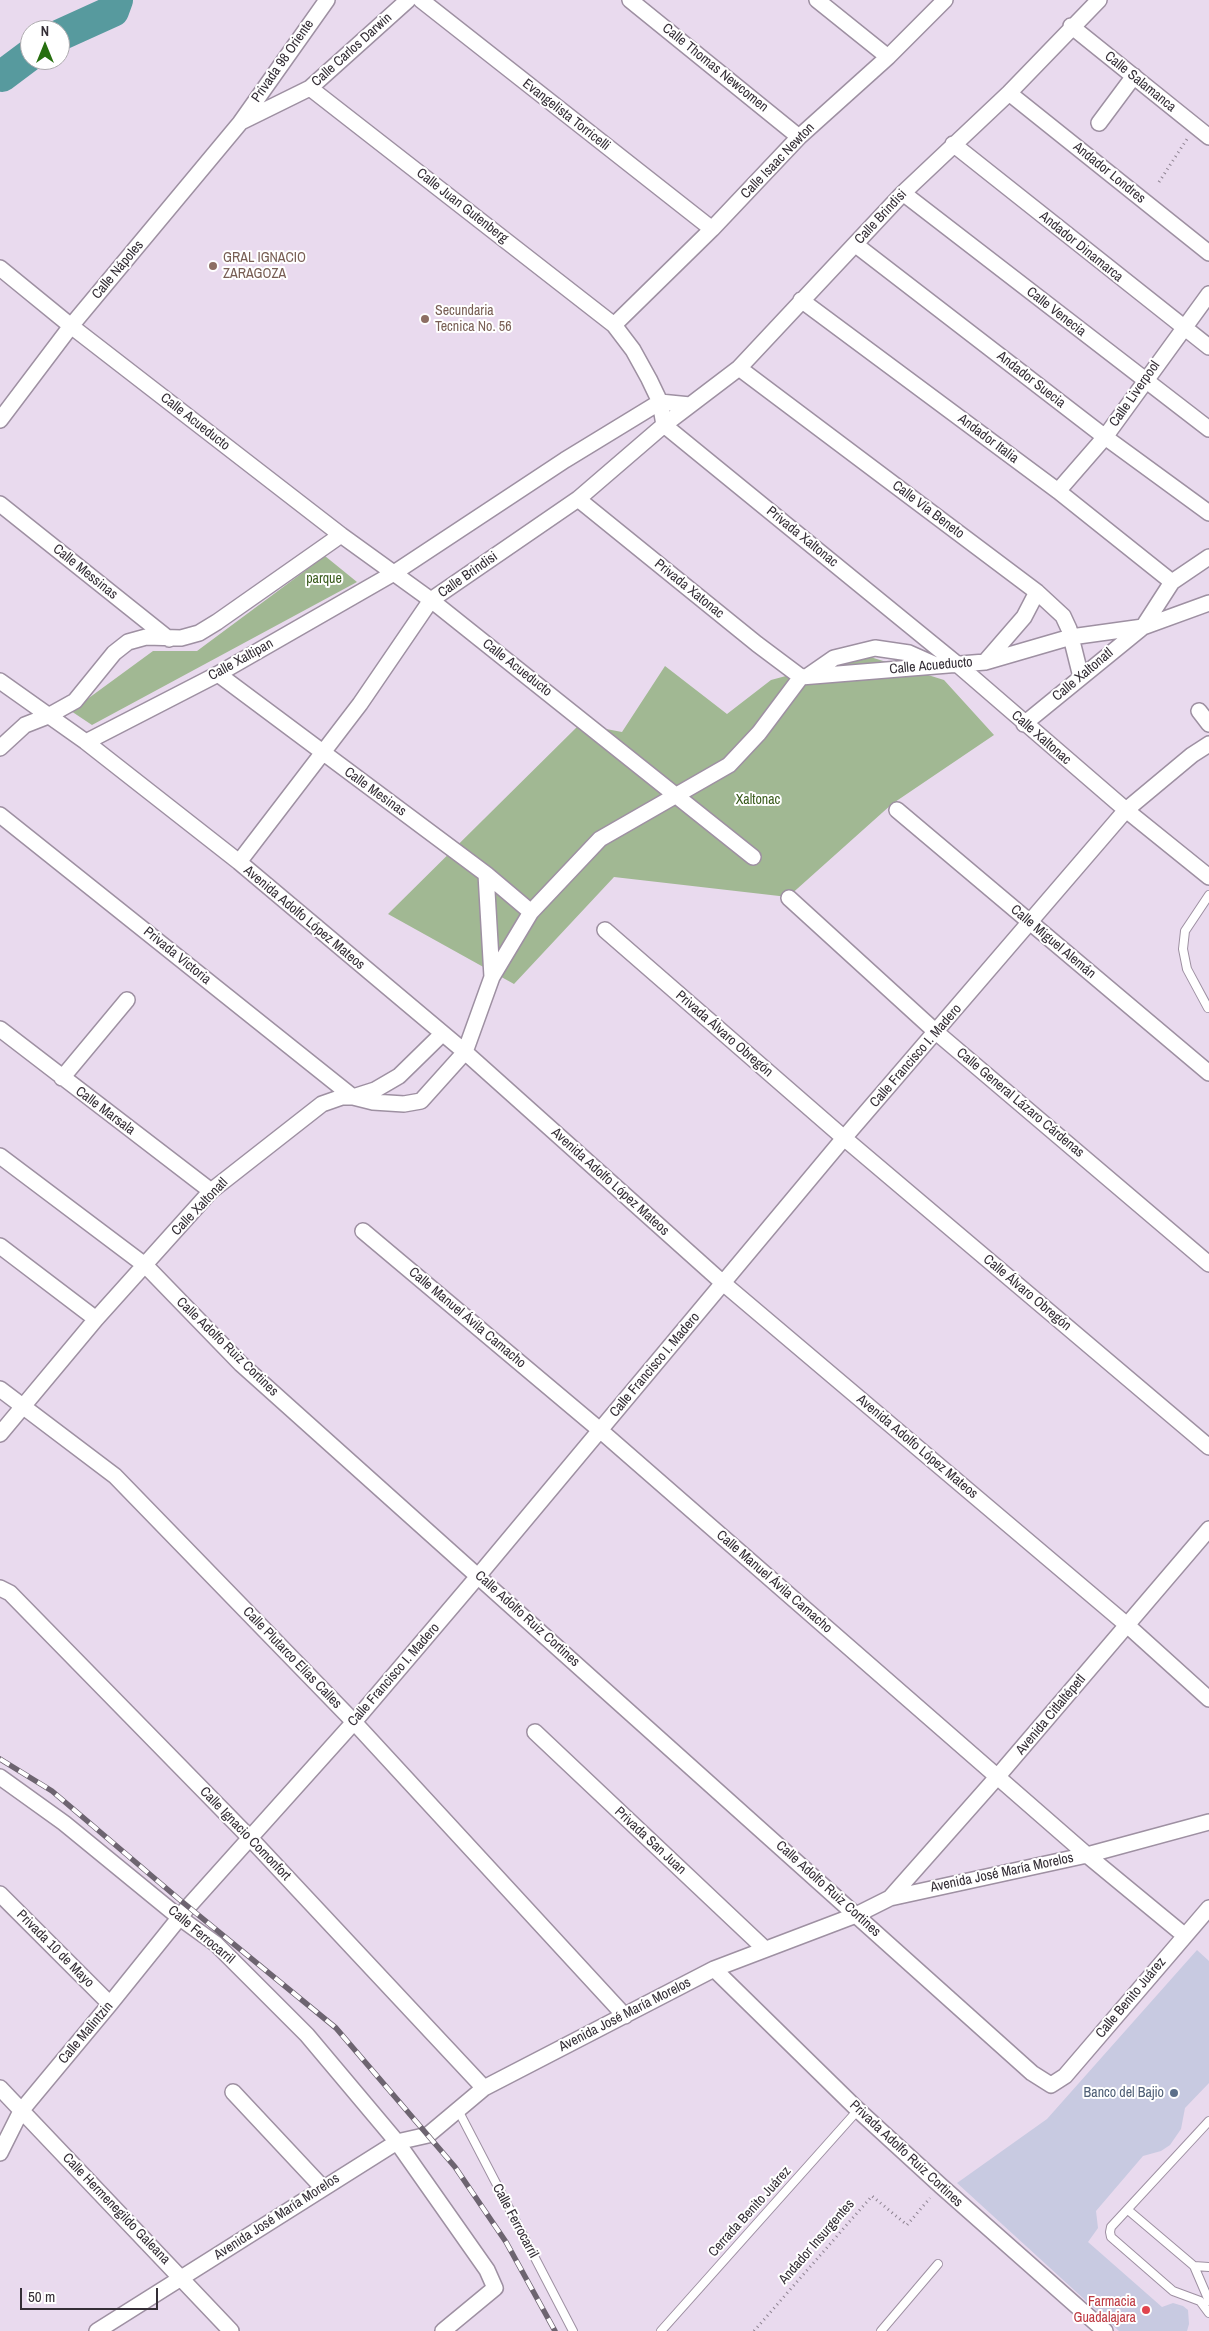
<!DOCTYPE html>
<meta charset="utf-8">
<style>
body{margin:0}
#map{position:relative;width:1209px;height:2331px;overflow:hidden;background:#e9daee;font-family:"Archivo Narrow",sans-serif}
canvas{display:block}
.north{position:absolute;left:20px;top:20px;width:50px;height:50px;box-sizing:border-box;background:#fff;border:1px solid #aeabaf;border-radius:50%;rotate:0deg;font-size:14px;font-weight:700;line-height:20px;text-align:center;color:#342e36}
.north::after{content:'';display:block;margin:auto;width:18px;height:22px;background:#276f10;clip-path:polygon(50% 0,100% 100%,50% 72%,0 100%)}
.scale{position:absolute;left:20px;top:2288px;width:138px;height:22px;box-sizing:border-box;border:2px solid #342e36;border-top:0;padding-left:6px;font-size:15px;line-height:18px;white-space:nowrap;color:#342e36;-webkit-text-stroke:4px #fff;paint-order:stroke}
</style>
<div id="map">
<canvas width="1209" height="2331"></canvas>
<div class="north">N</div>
<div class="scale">50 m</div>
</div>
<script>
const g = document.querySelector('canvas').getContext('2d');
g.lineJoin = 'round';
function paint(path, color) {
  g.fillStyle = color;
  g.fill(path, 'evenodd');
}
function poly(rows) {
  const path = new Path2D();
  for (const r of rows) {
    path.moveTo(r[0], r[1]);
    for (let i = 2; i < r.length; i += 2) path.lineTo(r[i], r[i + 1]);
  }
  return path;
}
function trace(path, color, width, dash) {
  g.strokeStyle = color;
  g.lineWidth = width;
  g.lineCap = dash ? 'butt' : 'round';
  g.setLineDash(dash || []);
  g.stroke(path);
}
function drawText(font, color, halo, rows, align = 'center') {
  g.font = font + ' "Archivo Narrow",sans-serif';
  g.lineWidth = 4;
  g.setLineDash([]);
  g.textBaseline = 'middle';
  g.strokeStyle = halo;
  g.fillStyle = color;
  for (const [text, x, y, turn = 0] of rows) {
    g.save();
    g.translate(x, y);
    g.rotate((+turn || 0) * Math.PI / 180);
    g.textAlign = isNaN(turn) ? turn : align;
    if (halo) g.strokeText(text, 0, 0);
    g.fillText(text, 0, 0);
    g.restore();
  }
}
paint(poly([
 [325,556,357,582,92,725,71,711,153,651,197,651],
 [864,655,944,680,994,735,892,804,788,897,614,877,514,984,388,914,580,724,622,732,665,666,727,714,771,680]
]), '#a1b893');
trace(poly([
 [60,35,113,11,117,0],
 [2,76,30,55]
]), '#579a9e', 32);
paint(poly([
 [1197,1950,1209,1961,1209,2083,1185,2108,1181,2129,1170,2145,1161,2151,1143,2156,1096,2211,1098,2228,1088,2242,1162,2307,1173,2303,1183,2306,1188,2310,1189,2324,1187,2331,1119,2331,957,2183,1047,2119]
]), '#c8cae1');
const lane = poly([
 [1208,1008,1187,969,1183,949,1185,931,1209,895],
 [458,2110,573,2331],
 [1209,2121,1111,2227,1110,2232,1111,2237,1173,2291,1200,2301,1209,2313],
 [1128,2210,1194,2266,1209,2301],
 [1194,2266,1209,2267],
 [661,2331,858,2110],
 [881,2331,938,2264]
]);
const street = poly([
 [421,0,712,229],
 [630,0,799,137],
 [817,0,888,57],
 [1071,26,1209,137],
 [310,88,614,325,633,350,649,379,660,402,664,425,957,664,1126,810,1209,877],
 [1009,93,1209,253],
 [241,122,310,88,408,0],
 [1099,123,1134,76],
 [953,144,1209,347],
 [903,193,1209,429],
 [856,245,1105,437,1209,513],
 [0,268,71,326,341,535,431,600,753,857],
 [801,300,1058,491,1172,582],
 [614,325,712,229,799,137,888,57,945,0],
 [739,368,1037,592,1063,616,1069,629,1081,677],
 [0,420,71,326,240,123,327,0],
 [1058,491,1105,437,1209,294],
 [578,499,757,644,801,677],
 [0,504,169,639],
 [985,662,1024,617,1037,592],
 [218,674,486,874,531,912],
 [808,676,834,658,875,648,909,653,936,665],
 [0,681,86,742,239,862,465,1052,723,1283,1127,1625,1209,1699],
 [1199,711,1209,724],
 [1024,724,1143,627,1172,582,1209,557],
 [86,742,218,674,394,573,565,460,660,402,690,405],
 [0,748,25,725,48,716,75,701,114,653,128,642,146,637,181,638,199,633,217,622,341,535],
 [897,810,1209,1073],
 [0,815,353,1097,373,1102,404,1104,421,1101,465,1052,492,977,531,912,600,839,729,765,759,733,801,677,985,662,1071,637,1143,627,1209,603],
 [239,862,360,704,431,600,578,499,664,425,739,368,903,193,1009,93,1099,0],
 [486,874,492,977],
 [789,898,936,1032,1209,1264],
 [605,930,844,1138,1209,1447],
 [0,1029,211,1191],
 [62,1078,127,1000],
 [0,1156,146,1266,241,1364,1032,2073,1051,2085,1065,2076,1209,1908],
 [363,1231,601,1431,1087,1855,1184,1935],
 [0,1246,96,1319],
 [0,1389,115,1476,354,1722,625,2016],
 [0,1434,96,1319,211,1191,322,1104,342,1097,353,1097,375,1090,399,1076,442,1034],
 [0,1588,10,1593,250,1838,484,2088],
 [535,1732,765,1949],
 [0,1777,64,1823,180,1918,216,1944,307,2035,397,2142,487,2270,495,2288,443,2331],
 [0,1894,110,2004],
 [890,1898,998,1776,1209,1529],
 [714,1969,858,2110,941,2186,1105,2331],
 [0,2088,231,2331],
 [233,2092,322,2187],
 [0,2153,21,2111,110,2004,188,1907,354,1722,479,1575,844,1138,1126,810,1192,755,1209,744],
 [97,2331,397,2142,428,2135,484,2088,714,1969,856,1915,890,1898,1087,1855,1209,1822]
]);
trace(lane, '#9e90a2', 10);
trace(street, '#9e90a2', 18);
trace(poly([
 [1159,182,1187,139],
 [754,2331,872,2196,907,2225,930,2198]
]), '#8d8290', 3, [1, 4]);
trace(lane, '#fff', 8);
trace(street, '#fff', 15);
const rail = poly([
 [0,1759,52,1791,180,1900,336,2028,455,2167,506,2242,555,2331]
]);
trace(rail, '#6d6470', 5.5);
trace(rail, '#fff', 4, [11]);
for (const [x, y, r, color] of [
 [213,266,5,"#8d6e63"],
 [425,319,5,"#8d6e63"],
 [1174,2093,5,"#5c6f8a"],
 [1146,2310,5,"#e0444e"]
]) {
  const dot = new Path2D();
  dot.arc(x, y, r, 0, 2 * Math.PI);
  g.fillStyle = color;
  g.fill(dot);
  trace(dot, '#fff', 2);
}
drawText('14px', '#342e36', '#fff', [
 ["Calle Carlos Darwin",352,50,-42],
 ["Privada 98 Oriente",283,61,-55],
 ["Calle Thomas Newcomen",715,68,39],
 ["Calle Salamanca",1140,82,39],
 ["Evangelista Torricelli",566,115,38],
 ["Calle Isaac Newton",778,161,-46],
 ["Andador Londres",1109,173,39],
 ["Calle Juan Gutenberg",462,206,38],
 ["Calle Brindisi",881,217,-47],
 ["Andador Dinamarca",1081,247,39],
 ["Calle Nápoles",118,270,-50],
 ["Calle Venecia",1056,312,38],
 ["Andador Suecia",1031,380,38],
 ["Calle Liverpool",1135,394,-55],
 ["Calle Acueducto",195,422,38],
 ["Andador Italia",988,439,37],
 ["Calle Vía Beneto",928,510,37],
 ["Privada Xaltonac",802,537,39],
 ["Calle Messinas",85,572,39],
 ["Calle Brindisi",468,575,-35],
 ["Privada Xatonac",689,589,39],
 ["Calle Xaltipan",241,660,-29],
 ["Calle Acueducto",931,666,-5],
 ["Calle Acueducto",517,668,38],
 ["Calle Xaltonatl",1083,675,-40],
 ["Calle Xaltonac",1041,738,41],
 ["Calle Mesinas",375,792,36],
 ["Avenida Adolfo López Mateos",304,918,40],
 ["Calle Miguel Alemán",1053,942,40],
 ["Privada Victoria",177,956,39],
 ["Privada Álvaro Obregón",724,1034,41],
 ["Calle Francisco I. Madero",916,1056,-49],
 ["Calle General Lázaro Cárdenas",1020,1103,40],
 ["Calle Marsala",105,1111,37],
 ["Avenida Adolfo López Mateos",610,1182,42],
 ["Calle Xaltonatl",200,1207,-46],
 ["Calle Álvaro Obregón",1027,1293,40],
 ["Calle Manuel Ávila Camacho",467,1318,40],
 ["Calle Adolfo Ruiz Cortines",227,1347,44],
 ["Calle Francisco I. Madero",655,1365,-50],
 ["Avenida Adolfo López Mateos",917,1447,40],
 ["Calle Manuel Ávila Camacho",774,1582,41],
 ["Calle Adolfo Ruiz Cortines",527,1619,42],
 ["Calle Plutarco Elías Calles",292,1658,46],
 ["Calle Francisco I. Madero",394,1675,-49],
 ["Avenida Citlaltépetl",1051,1715,-50],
 ["Calle Ignacio Comonfort",245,1834,46],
 ["Privada San Juan",650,1841,43],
 ["Avenida José María Morelos",1002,1873,-12],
 ["Calle Adolfo Ruiz Cortines",828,1889,42],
 ["Calle Ferrocarril",201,1935,40],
 ["Privada 10 de Mayo",55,1949,45],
 ["Calle Benito Juárez",1131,1998,-50],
 ["Avenida José María Morelos",625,2015,-27],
 ["Calle Malintzin",86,2033,-50],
 ["Privada Adolfo Ruiz Cortines",906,2154,43],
 ["Calle Hermenegildo Galeana",116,2209,46],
 ["Cerrada Benito Juárez",750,2212,-48],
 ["Avenida José María Morelos",277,2217,-33],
 ["Calle Ferrocarril",515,2221,62],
 ["Andador Insurgentes",817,2242,-49]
]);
drawText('14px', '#785e54', '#fff', [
 ["GRAL IGNACIO",223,258],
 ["ZARAGOZA",223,274],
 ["Secundaria",435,311],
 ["Tecnica No. 56",435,327]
], 'left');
drawText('14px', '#395b1c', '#fff', [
 ["parque",324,579],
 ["Xaltonac",758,800]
]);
drawText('14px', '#4e5e75', '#fff', [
 ["Banco del Bajio",1164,2093]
], 'right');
drawText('14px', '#be3a42', '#fff', [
 ["Farmacia",1136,2302],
 ["Guadalajara",1136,2318]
], 'right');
</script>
